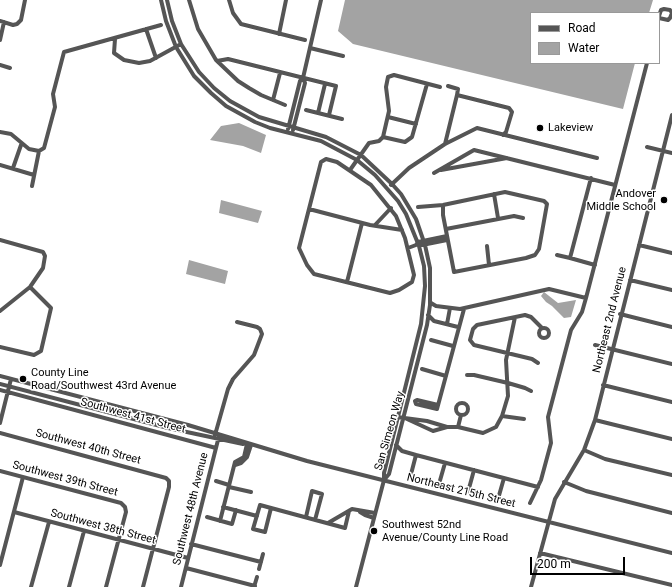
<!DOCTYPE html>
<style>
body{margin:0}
#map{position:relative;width:672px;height:587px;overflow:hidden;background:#fff;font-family:Roboto,sans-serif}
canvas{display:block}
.legend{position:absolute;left:530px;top:12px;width:130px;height:52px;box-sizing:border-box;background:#fff;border:1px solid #999;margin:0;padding:5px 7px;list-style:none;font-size:12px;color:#000}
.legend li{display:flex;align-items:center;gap:8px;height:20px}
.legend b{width:20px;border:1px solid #999}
.scale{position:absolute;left:530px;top:557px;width:95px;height:18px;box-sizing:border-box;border:2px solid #000;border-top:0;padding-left:5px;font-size:12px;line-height:14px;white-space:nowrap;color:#000;-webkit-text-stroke:3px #fff;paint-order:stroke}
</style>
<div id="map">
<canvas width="672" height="587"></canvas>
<ul class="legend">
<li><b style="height:5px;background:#555"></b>Road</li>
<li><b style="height:11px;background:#a3a3a3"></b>Water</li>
</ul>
<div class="scale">200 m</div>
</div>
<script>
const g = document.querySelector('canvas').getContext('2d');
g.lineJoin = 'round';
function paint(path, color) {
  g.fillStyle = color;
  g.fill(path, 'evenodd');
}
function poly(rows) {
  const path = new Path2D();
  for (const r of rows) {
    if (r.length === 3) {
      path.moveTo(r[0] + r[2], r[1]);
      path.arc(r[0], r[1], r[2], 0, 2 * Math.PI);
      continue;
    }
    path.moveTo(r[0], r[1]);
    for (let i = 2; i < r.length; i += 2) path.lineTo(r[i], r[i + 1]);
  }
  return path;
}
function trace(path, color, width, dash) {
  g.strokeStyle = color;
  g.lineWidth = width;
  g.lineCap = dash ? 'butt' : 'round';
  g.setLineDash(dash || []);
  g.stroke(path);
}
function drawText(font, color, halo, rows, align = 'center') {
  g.font = font + ' Roboto,sans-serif';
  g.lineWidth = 3;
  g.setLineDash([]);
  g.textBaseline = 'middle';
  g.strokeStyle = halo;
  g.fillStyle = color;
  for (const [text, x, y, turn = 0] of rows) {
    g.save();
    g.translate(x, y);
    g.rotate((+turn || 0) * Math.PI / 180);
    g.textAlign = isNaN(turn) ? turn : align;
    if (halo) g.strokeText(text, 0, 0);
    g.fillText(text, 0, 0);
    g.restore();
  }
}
paint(poly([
 [345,0,653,0,649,13,531,13,531,63,635,63,623,109,353,44,338,31],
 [239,123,266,135,261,153,243,146,210,140,221,126],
 [221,200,262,211,258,223,219,213],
 [189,260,228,271,225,284,186,274],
 [544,292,558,303,576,300,571,317,564,318,552,306,546,302,541,296]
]), '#a3a3a3');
trace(poly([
 [161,0,166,21,176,47,194,76,211,93,226,106,255,122,270,128,321,141,357,160,375,175,398,201,406,214,419,246,424,266,425,286,421,324,384,473,384,480,356,587],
 [167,0,172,21,181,44,199,72,214,88,230,101,259,117,326,137,361,155,392,184,401,194,416,219,425,245,430,268,430,305,427,325,389,474,384,480],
 [189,0,198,29,216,60,238,81,249,88,261,95,285,105],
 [229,0,233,13,241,24,305,40],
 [659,16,661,10,664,9,670,10,672,13,670,18,668,20,659,18],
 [0,21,13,25,17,24,21,20,25,0],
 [146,29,156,58],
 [279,34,286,0],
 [115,39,114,53,124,60,139,63,150,61,181,44],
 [0,40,4,22],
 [310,48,343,56],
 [217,61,228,59,336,86,329,115],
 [0,65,10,68],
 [448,86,458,89,457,95],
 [273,100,280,73],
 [306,110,342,119],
 [318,113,325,84],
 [388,117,416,124],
 [288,129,300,81,303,78],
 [293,130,305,83,303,78,321,0],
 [0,132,11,134,29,149,39,151],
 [383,137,405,142,412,137,427,84],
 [445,144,457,95,509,108,512,112,506,132,503,135],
 [647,147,672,153],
 [326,159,337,162,371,185,396,216,405,238,414,275,412,282,399,290,390,293,314,274,307,265,299,248,321,162,326,159],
 [0,165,34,175],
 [13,168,21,145],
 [350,170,369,143,379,141,383,137,389,111,386,87,388,77,394,75,440,87],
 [441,170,507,158],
 [434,173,474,150,615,185],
 [591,178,570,258,595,265],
 [391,185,409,168,445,144,477,128,597,158],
 [32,186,39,151,44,148,55,107,53,94,64,52,161,25],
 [494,194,498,218],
 [418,207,443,205,505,192,544,201,547,204,539,249,535,255,526,258,454,272,443,215,443,205],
 [309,209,370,225,402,230],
 [375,225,391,208],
 [446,229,514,216,523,218],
 [0,240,43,252,45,256,43,268,30,287,0,311],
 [422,245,447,240],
 [639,245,672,253],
 [487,246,489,265],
 [408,248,416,245,418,242,447,236],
 [557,255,570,258],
 [630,280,672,290],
 [347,282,362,223],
 [431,303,436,306,460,309,549,289,586,298,647,63],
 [620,314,672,327],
 [428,315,434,321,458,327],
 [447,324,450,308],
 [544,333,5],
 [431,340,453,346],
 [595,345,672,364],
 [0,347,34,355,41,351,51,308,30,287],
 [538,363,532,359,474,345,470,340,473,329,477,325,525,315,531,317,542,328],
 [422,369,446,376],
 [467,375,474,375,508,383,525,388,531,391],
 [0,376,188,425,307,461,672,553],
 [0,384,168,428,243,444],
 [603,385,672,402],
 [0,390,216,448],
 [462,409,6],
 [438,405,417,400,415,401,416,404,437,409,464,309],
 [502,416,524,419],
 [397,417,427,421,447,427],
 [407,419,433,431,447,427,458,427,483,433,496,427,502,416,508,396,506,360,515,317],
 [595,420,672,439],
 [0,423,11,379],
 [458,427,461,415],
 [0,433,166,478,169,481,169,487,143,587],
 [215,435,228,389,233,379,254,355,262,334,260,329,257,327,237,322],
 [396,445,402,451,416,455],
 [584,450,605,459,672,475],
 [235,465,241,463,247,457,251,445],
 [0,471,121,503,125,507,126,512,106,587],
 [410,478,416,455,538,487],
 [216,481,229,485],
 [564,482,586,491,672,513],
 [439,484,445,463],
 [229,487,251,492],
 [468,492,474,470],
 [498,499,504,478],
 [530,503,541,480,551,443,548,417,571,330,582,312,586,298],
 [223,507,257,516],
 [271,508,265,532,253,529,260,505,345,528,349,511],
 [14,512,188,558],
 [360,512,365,515,374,518],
 [207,517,232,524,236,510],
 [306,517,312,491,322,494,315,520],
 [220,521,235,462,244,457,247,444],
 [328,523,352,509,375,513],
 [191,544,261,562],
 [540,553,672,585],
 [0,565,23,477],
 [186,568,255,586],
 [259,569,263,554],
 [31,587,49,522],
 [69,587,84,531],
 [181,587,219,436],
 [254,587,257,577],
 [531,587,555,499,584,450,595,420,672,115]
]), '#555', 4);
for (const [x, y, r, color] of [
 [540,128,4,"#000"],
 [664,200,4,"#000"],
 [23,379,4,"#000"],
 [374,531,4,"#000"]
]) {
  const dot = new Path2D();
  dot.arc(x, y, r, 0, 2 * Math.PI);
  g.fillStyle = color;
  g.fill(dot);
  trace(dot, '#fff', 1.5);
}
drawText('11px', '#000', '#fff', [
 ["Lakeview",548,128],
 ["Andover",656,194,"right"],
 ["Middle School",656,207,"right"],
 ["County Line",31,373],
 ["Road/Southwest 43rd Avenue",31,386],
 ["Southwest 52nd",382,525],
 ["Avenue/County Line Road",382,538]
], 'left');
drawText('11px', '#000', '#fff', [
 ["Northeast 2nd Avenue",610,320,-76],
 ["Southwest 41st Street",133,416,15],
 ["San Simeon Way",390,431,-74],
 ["Southwest 40th Street",88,447,15],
 ["Southwest 39th Street",65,479,15],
 ["Northeast 215th Street",461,491,14],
 ["Southwest 48th Avenue",191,509,-76],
 ["Southwest 38th Street",103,527,15]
]);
</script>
